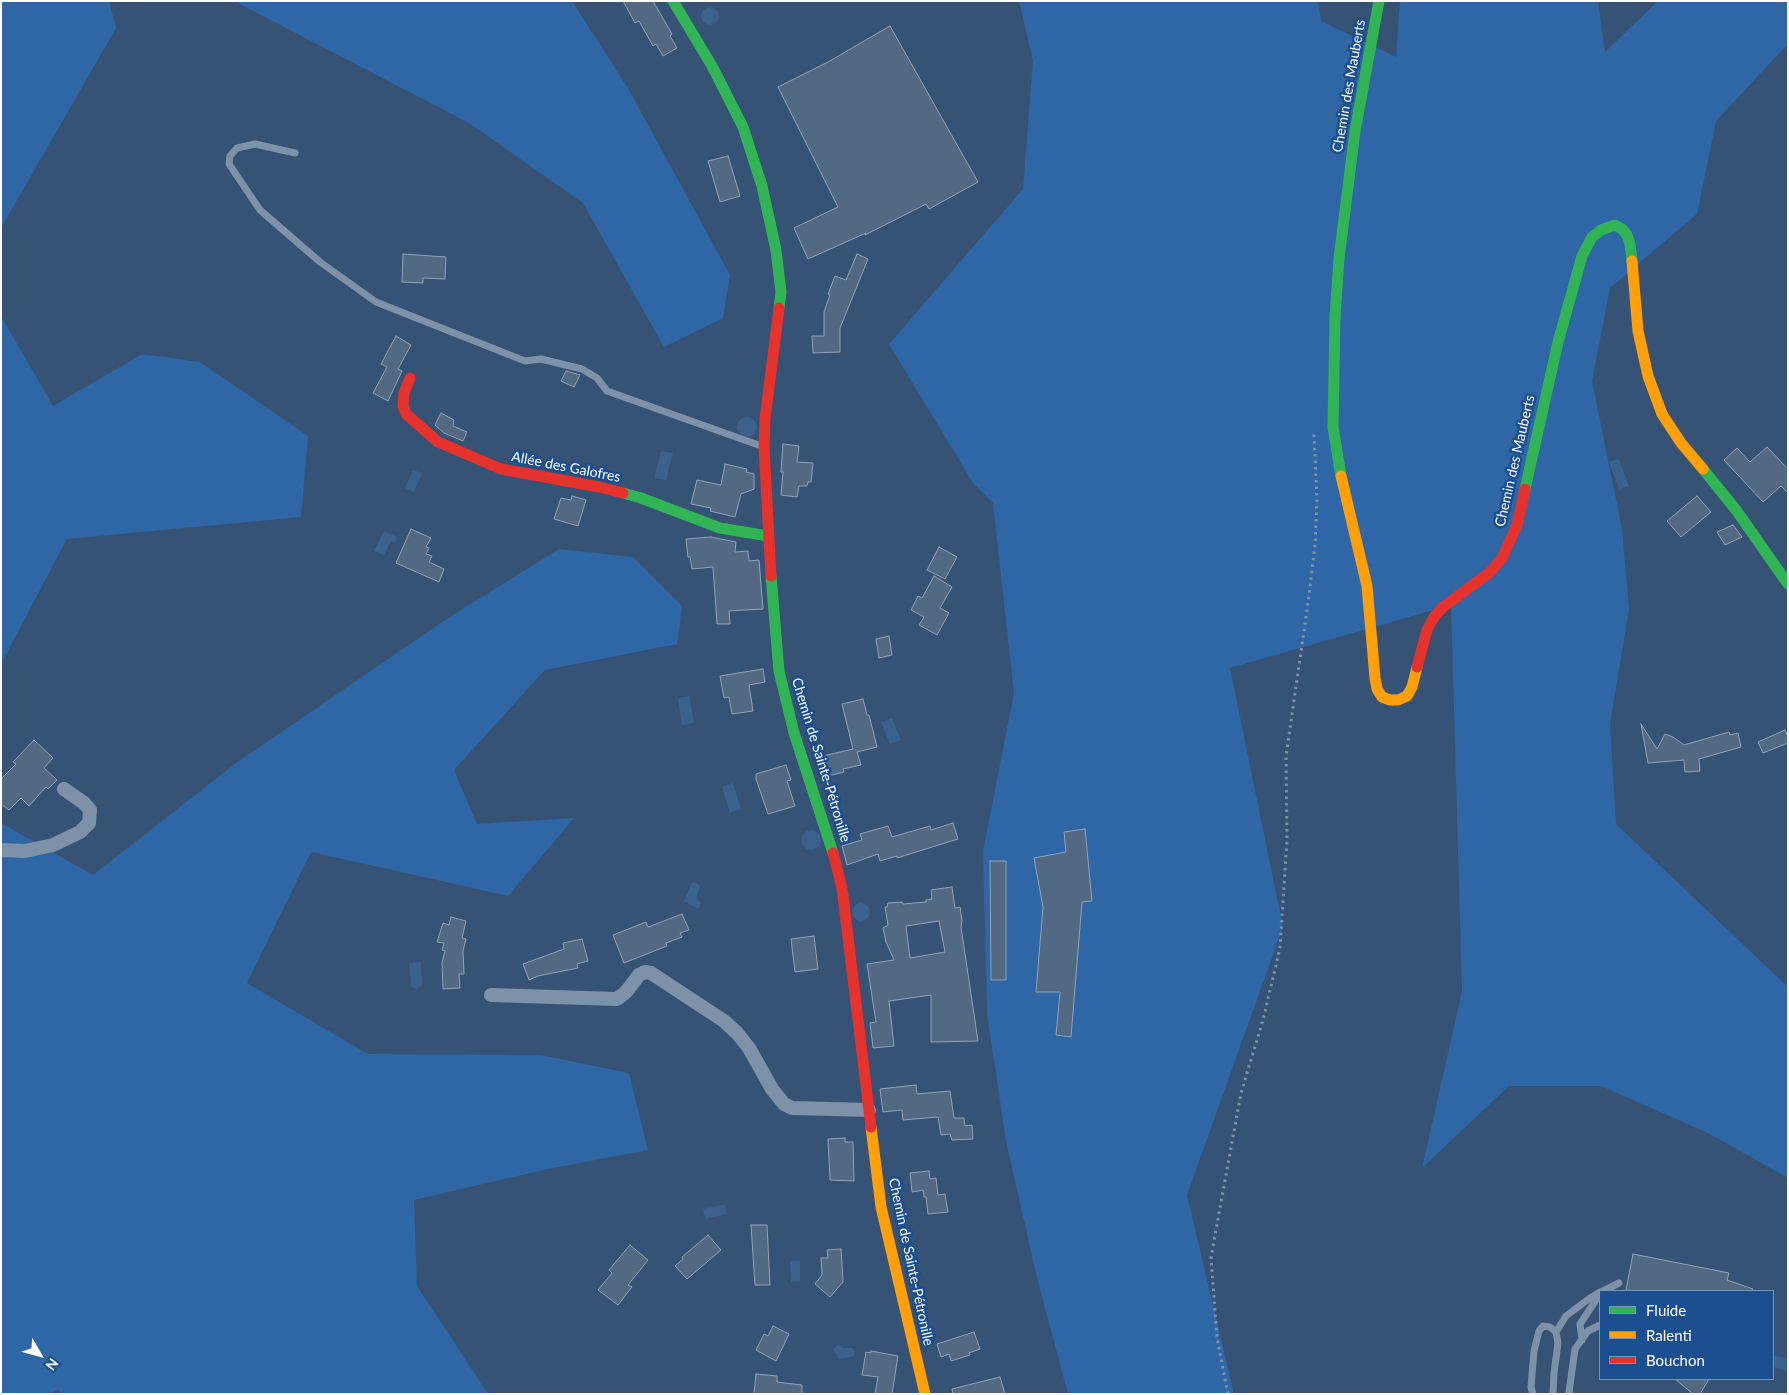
<!DOCTYPE html>
<meta charset="utf-8">
<style>
body{margin:0}
#map{position:relative;width:1789px;height:1395px;overflow:hidden;background:#365274;font-family:Lato,sans-serif}
canvas{display:block}
.frame{position:absolute;inset:0;border:2px solid #fff;pointer-events:none}
.legend{position:absolute;left:1599px;top:1290px;width:175px;height:90px;box-sizing:border-box;background:#1b4f8f;border:1px solid #7695bc;margin:0;padding:6px 9px;list-style:none;font-size:15px;color:#fff}
.legend li{display:flex;align-items:center;gap:10px;height:25px}
.legend b{width:25px;border:1px solid #7695bc}
.north{position:absolute;left:15px;top:1330px;width:50px;height:50px;-webkit-text-stroke:4px #1b4f8f;paint-order:stroke;rotate:128deg;font-size:14px;font-weight:700;line-height:20px;text-align:center;color:#fff}
.north::after{content:'';display:block;margin:auto;width:18px;height:22px;background:#fff;clip-path:polygon(50% 0,100% 100%,50% 72%,0 100%)}
</style>
<div id="map">
<canvas width="1789" height="1395"></canvas>
<div class="frame"></div>
<ul class="legend">
<li><b style="height:6px;background:#30b455"></b>Fluide</li>
<li><b style="height:6px;background:#ff9f0a"></b>Ralenti</li>
<li><b style="height:6px;background:#e5322d"></b>Bouchon</li>
</ul>
<div class="north">N</div>
</div>
<script>
const g = document.querySelector('canvas').getContext('2d');
g.lineJoin = 'round';
function paint(path, color) {
  g.fillStyle = color;
  g.fill(path, 'evenodd');
}
function poly(rows) {
  const path = new Path2D();
  for (const r of rows) {
    if (r.length === 3) {
      path.moveTo(r[0] + r[2], r[1]);
      path.arc(r[0], r[1], r[2], 0, 2 * Math.PI);
      continue;
    }
    path.moveTo(r[0], r[1]);
    for (let i = 2; i < r.length; i += 2) path.lineTo(r[i], r[i + 1]);
  }
  return path;
}
function trace(path, color, width, dash) {
  g.strokeStyle = color;
  g.lineWidth = width;
  g.lineCap = dash ? 'butt' : 'round';
  g.setLineDash(dash || []);
  g.stroke(path);
}
function drawText(font, color, halo, rows, align = 'center') {
  g.font = font + ' Lato,sans-serif';
  g.lineWidth = 5;
  g.setLineDash([]);
  g.textBaseline = 'middle';
  g.strokeStyle = halo;
  g.fillStyle = color;
  for (const [text, x, y, turn = 0] of rows) {
    g.save();
    g.translate(x, y);
    g.rotate((+turn || 0) * Math.PI / 180);
    g.textAlign = isNaN(turn) ? turn : align;
    if (halo) g.strokeText(text, 0, 0);
    g.fillText(text, 0, 0);
    g.restore();
  }
}
paint(poly([
 [1,1,109,1,116,28,1,228],
 [234,1,572,1,629,90,730,275,723,318,664,347,583,203,469,123],
 [1019,1,1318,1,1321,21,1396,57,1400,1,1598,1,1605,52,1658,1,1788,1,1788,44,1716,121,1697,214,1610,288,1592,381,1622,529,1629,609,1610,724,1616,824,1788,987,1788,1178,1708,1133,1601,1086,1509,1086,1422,1168,1462,991,1451,605,1230,668,1283,927,1187,1195,1234,1394,1068,1394,1037,1278,1006,1141,987,1014,983,851,1014,693,993,503,973,483,889,344,1023,189,1033,61],
 [1,316,53,406,142,354,200,362,308,436,301,517,67,539,1,664],
 [559,549,633,557,682,606,677,644,545,670,454,770,477,824,574,818,508,896,311,852,247,983,368,1054,541,1055,629,1073,648,1150,548,1169,414,1200,417,1286,488,1394,61,1394,58,1389,51,1394,1,1394,1,823,93,875,236,763,448,618]
]), '#2f66a5');
paint(poly([
 [710,16,9],
 [747,427,10],
 [661,451,673,453,666,480,654,478],
 [1619,459,1629,486,1619,489,1609,462],
 [413,470,422,473,414,492,405,488],
 [384,531,397,537,395,543,391,541,384,555,374,551],
 [689,696,694,723,682,725,678,698],
 [892,718,901,740,890,744,881,722],
 [733,783,741,809,730,813,722,787],
 [811,840,10],
 [692,882,698,884,700,887,696,898,701,903,698,909,684,901],
 [861,912,9],
 [421,962,422,986,420,986,417,990,411,986,409,963],
 [725,1204,727,1214,705,1219,703,1209],
 [790,1261,800,1261,800,1281,791,1282],
 [838,1345,844,1348,852,1348,855,1352,854,1356,839,1359,833,1349],
 [1773,1355,1788,1359,1788,1371,1773,1367]
]), '#3b618d');
const building = poly([
 [623,1,653,1,672,34,670,36,677,48,663,56,656,44,653,46,639,21,635,23,623,1],
 [890,26,978,182,929,209,926,204,865,235,866,233,808,259,794,228,838,207,778,87,828,62,890,26],
 [728,156,740,196,720,202,708,161,728,156],
 [403,254,446,257,445,279,423,278,423,283,402,282,403,254],
 [857,254,868,259,840,328,840,352,813,353,812,336,824,336,824,312,830,295,828,294,835,276,846,280,857,254],
 [396,336,411,345,398,369,402,371,388,401,373,393,387,367,381,364,396,336],
 [566,371,580,375,574,387,561,381,566,371],
 [441,413,454,420,453,426,467,432,463,441,444,433,435,425,441,413],
 [783,444,799,446,797,462,813,463,811,482,808,482,807,486,799,486,797,497,781,495,783,472,781,472,783,444],
 [1767,447,1788,469,1788,493,1781,486,1763,502,1724,460,1737,448,1750,462,1767,447],
 [725,464,747,469,746,472,754,474,754,489,741,494,735,517,710,511,711,508,691,504,697,480,721,485,725,464],
 [572,496,586,500,578,526,554,519,561,498,571,500,572,496],
 [1697,496,1711,512,1681,537,1667,521,1697,496],
 [1733,525,1742,537,1725,545,1717,532,1733,525],
 [411,529,431,538,426,547,429,548,426,554,432,556,429,562,444,569,439,582,396,563,411,529],
 [711,537,736,542,735,552,748,551,749,561,759,560,763,609,729,611,730,624,717,624,713,567,692,569,690,557,688,557,686,539,711,537],
 [939,547,957,557,945,579,927,570,939,547],
 [934,576,952,587,940,608,949,613,937,635,919,625,924,617,911,610,918,596,922,598,934,576],
 [889,636,892,655,879,658,876,639,889,636],
 [763,669,765,682,749,685,753,711,732,714,729,697,724,698,720,676,763,669],
 [863,699,867,715,869,715,877,747,857,752,861,765,843,769,844,772,828,776,823,756,853,749,842,704,863,699],
 [1641,724,1657,749,1665,734,1673,737,1684,745,1729,732,1730,735,1738,733,1741,747,1699,759,1700,771,1685,772,1684,760,1648,763,1641,724],
 [1785,730,1788,737,1788,743,1763,753,1758,742,1785,730],
 [34,740,53,758,44,768,57,780,48,789,46,787,29,806,21,798,9,810,1,804,1,779,16,764,13,762,34,740],
 [786,765,791,780,787,781,795,806,768,814,756,779,756,774,786,765],
 [953,823,958,839,897,858,897,856,880,861,878,854,847,865,842,846,862,840,860,834,888,826,892,837,930,826,931,830,953,823],
 [1085,829,1092,901,1082,902,1071,1037,1056,1035,1060,992,1036,992,1043,907,1034,858,1066,852,1064,832,1085,829],
 [990,861,1006,861,1006,980,991,980,990,861],
 [952,887,955,908,960,907,962,921,961,927,978,1041,931,1042,931,995,889,1001,894,1046,873,1048,870,1023,876,1022,867,964,894,960,886,942,883,928,888,925,885,907,887,907,888,903,902,902,903,904,926,902,926,900,932,899,931,890,952,887],
 [939,921,945,952,910,958,906,926,939,921],
 [682,914,689,930,680,933,682,937,666,943,667,946,624,963,613,935,646,922,648,927,682,914],
 [451,917,466,921,462,938,466,939,463,951,464,974,459,974,460,988,443,989,442,962,445,951,442,950,444,943,437,942,443,923,449,925,451,917],
 [814,936,818,969,795,972,791,939,814,936],
 [582,939,588,961,577,964,578,968,538,976,529,980,523,964,564,949,563,943,582,939],
 [916,1085,917,1094,950,1091,954,1118,964,1118,965,1126,972,1125,973,1139,952,1140,950,1134,941,1135,938,1117,903,1120,902,1110,883,1112,880,1089,916,1085],
 [845,1138,845,1142,853,1142,854,1181,830,1180,828,1139,845,1138],
 [929,1171,930,1179,936,1178,938,1195,945,1194,948,1212,928,1214,926,1197,924,1197,923,1190,912,1192,910,1173,929,1171],
 [751,1225,767,1225,770,1285,755,1285,751,1225],
 [708,1235,721,1250,687,1279,675,1266,683,1259,682,1257,708,1235],
 [630,1245,648,1260,628,1285,632,1287,618,1305,598,1290,612,1273,609,1270,630,1245],
 [841,1249,843,1282,830,1297,815,1284,822,1275,821,1258,828,1258,827,1250,841,1249],
 [1633,1254,1729,1273,1727,1280,1753,1289,1752,1291,1632,1291,1626,1290,1633,1254],
 [773,1326,789,1334,776,1361,756,1350,764,1334,768,1336,773,1326],
 [974,1332,980,1349,969,1353,970,1355,951,1361,949,1354,941,1357,937,1344,974,1332],
 [871,1351,898,1356,892,1394,875,1394,878,1377,862,1375,866,1352,871,1353,871,1351],
 [756,1374,777,1376,777,1382,802,1385,802,1394,754,1394,756,1374],
 [1000,1377,1005,1394,953,1394,952,1389,1000,1377],
 [1675,1379,1709,1379,1700,1394,1693,1394,1675,1379]
]);
paint(building, '#526984');
trace(building, '#92a2b6', 1);
trace(poly([
 [1228,1394,1217,1338,1211,1257,1241,1093,1263,1020,1280,948,1287,840,1286,756,1308,603,1315,545,1317,500,1314,435,1315,431]
]), '#7d92a8', 3, [2.5, 4]);
trace(poly([
 [295,153,255,144,237,148,230,156,229,164,260,210,320,262,376,302,525,361,541,359,582,369,597,378,607,391,764,447],
 [1603,1291,1619,1283],
 [1556,1332,1566,1316,1590,1298,1600,1292],
 [1582,1340,1580,1324,1600,1294],
 [1533,1394,1531,1387,1534,1351,1539,1331,1543,1326,1550,1327,1556,1332,1558,1343,1554,1373,1553,1394],
 [1570,1394,1569,1392,1575,1349,1588,1331,1600,1325]
]), '#7d92a8', 7);
trace(poly([
 [1,850,25,851,53,845,80,832,89,823,90,810,84,803,64,789],
 [491,995,617,999,626,992,639,975,645,972,651,973,724,1021,737,1033,749,1048,772,1089,784,1104,792,1108,869,1110]
]), '#7d92a8', 14);
trace(poly([
 [673,1,712,66,743,127,762,186,776,250,781,292,779,308],
 [1703,469,1736,510,1788,584],
 [1341,476,1333,427,1335,317,1339,258,1355,131,1379,1],
 [1525,489,1558,342,1582,256,1592,237,1601,230,1615,225,1622,229,1627,235,1630,244,1632,261],
 [623,493,641,498,720,528,768,536],
 [771,576,779,671,794,733,833,853]
]), '#30b455', 11);
trace(poly([
 [1632,261,1638,331,1648,376,1662,414,1681,443,1703,469],
 [1341,476,1367,586,1375,678,1377,689,1382,697,1390,700,1398,700,1407,696,1412,687,1417,667],
 [871,1127,881,1207,925,1394]
]), '#ff9f0a', 11);
trace(poly([
 [410,378,404,393,403,406,406,414,438,442,501,469,599,487,623,493],
 [771,576,764,447,765,419,779,308],
 [1417,667,1427,630,1434,617,1443,607,1490,572,1502,558,1517,525,1525,489],
 [833,853,842,888,871,1127]
]), '#e5322d', 11);
drawText('14px', '#fff', '#1b4f8f', [
 ["Chemin des Mauberts",1349,86,-80],
 ["Chemin des Mauberts",1515,461,-77],
 ["Allée des Galofres",566,467,11],
 ["Chemin de Sainte-Pétronille",821,760,73],
 ["Chemin de Sainte-Pétronille",911,1262,78]
]);
</script>
